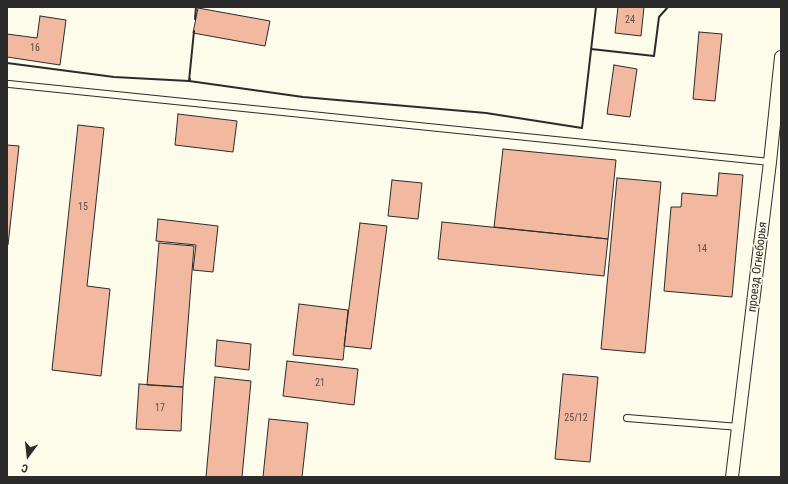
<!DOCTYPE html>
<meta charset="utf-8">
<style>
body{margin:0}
#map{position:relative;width:788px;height:484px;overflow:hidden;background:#fdfbea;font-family:"Roboto Condensed",sans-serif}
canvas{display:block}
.frame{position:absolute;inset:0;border:8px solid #2b2b2b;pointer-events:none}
.north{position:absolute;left:8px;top:436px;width:40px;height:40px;-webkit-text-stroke:3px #fdfbea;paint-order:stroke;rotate:195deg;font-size:11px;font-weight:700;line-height:16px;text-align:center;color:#2b2b2b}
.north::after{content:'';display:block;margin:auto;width:14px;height:18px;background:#2b2b2b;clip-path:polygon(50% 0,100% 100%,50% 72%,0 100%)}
</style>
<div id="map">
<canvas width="788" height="484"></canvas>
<div class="frame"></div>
<div class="north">С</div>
</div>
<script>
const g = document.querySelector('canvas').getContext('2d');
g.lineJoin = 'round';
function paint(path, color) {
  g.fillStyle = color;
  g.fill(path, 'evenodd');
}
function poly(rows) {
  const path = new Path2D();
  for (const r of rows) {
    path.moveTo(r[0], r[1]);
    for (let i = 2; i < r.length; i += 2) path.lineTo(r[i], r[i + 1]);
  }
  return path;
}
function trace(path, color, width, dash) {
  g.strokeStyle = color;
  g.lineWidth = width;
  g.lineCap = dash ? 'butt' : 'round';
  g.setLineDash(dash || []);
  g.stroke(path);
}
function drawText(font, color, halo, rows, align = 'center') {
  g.font = font + ' "Roboto Condensed",sans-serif';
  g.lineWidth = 3;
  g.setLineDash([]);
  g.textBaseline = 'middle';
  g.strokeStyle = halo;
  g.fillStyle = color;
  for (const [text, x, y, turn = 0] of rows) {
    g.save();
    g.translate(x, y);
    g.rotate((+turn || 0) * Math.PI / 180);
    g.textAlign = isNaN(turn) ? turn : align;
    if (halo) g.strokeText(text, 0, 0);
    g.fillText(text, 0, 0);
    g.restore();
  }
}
const building = poly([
 [618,7,644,7,641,36,615,33,618,7],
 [198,8,270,21,265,46,193,33,198,8],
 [40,16,66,20,60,65,7,57,7,34,37,38,40,16],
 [699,32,722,34,715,101,693,99,699,32],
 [614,65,637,69,630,117,607,114,614,65],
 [178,114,237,121,233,152,175,145,178,114],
 [78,125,104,128,87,286,110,289,101,376,52,370,78,125],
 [7,145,19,146,8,245,7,245,7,145],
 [503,149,616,160,608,239,494,227,503,149],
 [719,173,743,175,732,297,664,291,671,207,681,207,682,193,717,196,719,173],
 [617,178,661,182,645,353,601,349,617,178],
 [392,180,422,183,418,219,388,216,392,180],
 [158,219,218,226,213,272,193,270,196,245,156,241,158,219],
 [442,222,608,239,604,276,438,259,442,222],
 [360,223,387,226,371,349,344,346,360,223],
 [159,243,194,246,183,387,147,385,159,243],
 [299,304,348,310,343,360,293,355,299,304],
 [217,340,251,344,249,370,215,366,217,340],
 [287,361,358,369,354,405,283,396,287,361],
 [563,374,598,377,590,462,555,459,563,374],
 [215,377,251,381,242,477,206,477,215,377],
 [139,384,183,387,181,431,136,429,139,384],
 [269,419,308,423,302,477,263,477,269,419]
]);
paint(building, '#f2b8a0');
trace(building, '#2b2b2b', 1);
const service = poly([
 [9,84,770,162],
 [627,418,739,427]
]);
const minor = poly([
 [732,477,770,162,781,57]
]);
trace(service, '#2b2b2b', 8);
trace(minor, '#2b2b2b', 14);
trace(service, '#fdfbea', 6);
trace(minor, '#fdfbea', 12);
trace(poly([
 [195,19,196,7],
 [194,31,189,81,303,97,486,113,582,128,596,7],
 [591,49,654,56,659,17,668,7],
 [7,63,114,77,189,81,190,79]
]), '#2b2b2b', 2);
drawText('10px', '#5d4e48', null, [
 ["24",630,20],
 ["16",35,48],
 ["15",83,207],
 ["14",702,249],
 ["21",320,383],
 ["17",160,408],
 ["25/12",576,418]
]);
drawText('12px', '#2b2b2b', '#fdfbea', [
 ["проезд Огнеборья",758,267,-83]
]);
</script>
